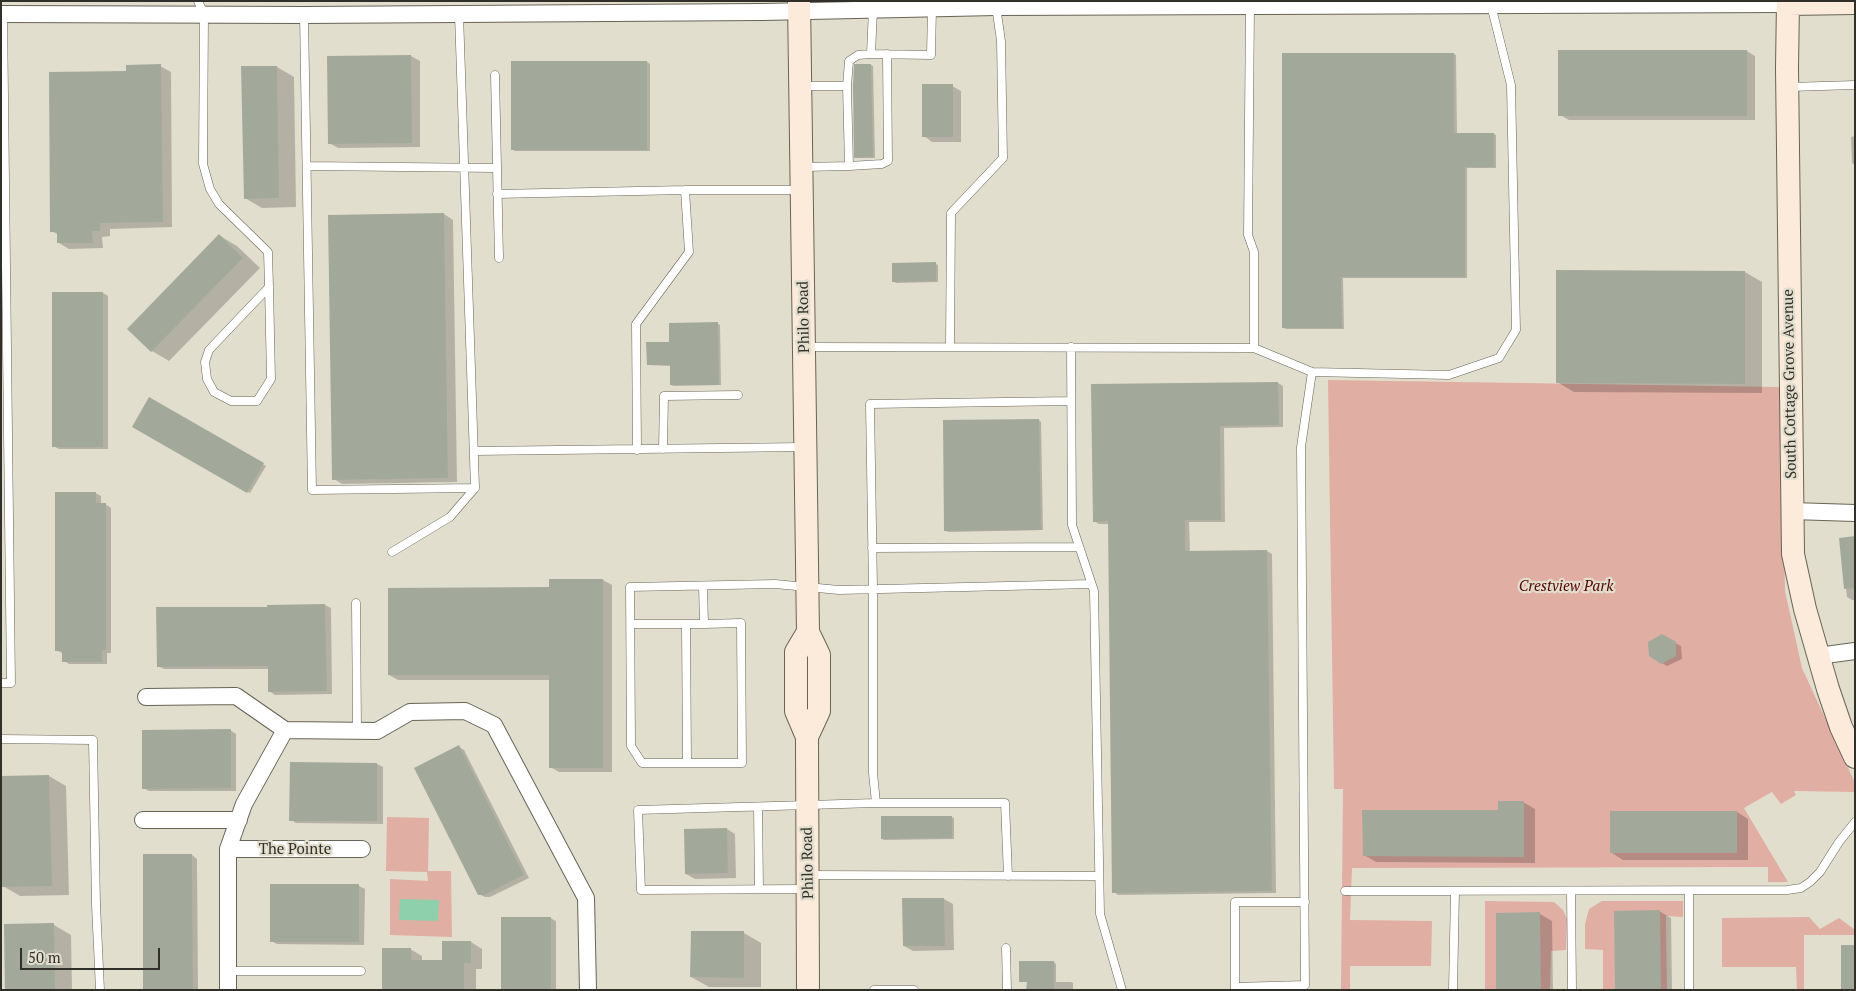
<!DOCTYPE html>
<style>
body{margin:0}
#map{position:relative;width:1856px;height:991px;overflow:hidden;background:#e2dece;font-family:"PT Serif",serif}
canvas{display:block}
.frame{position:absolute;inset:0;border:2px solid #312f29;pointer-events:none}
.scale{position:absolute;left:20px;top:948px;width:140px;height:22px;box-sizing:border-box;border:2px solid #312f29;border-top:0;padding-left:6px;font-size:15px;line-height:18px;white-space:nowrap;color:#312f29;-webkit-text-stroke:4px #e2dece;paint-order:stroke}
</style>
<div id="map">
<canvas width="1856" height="991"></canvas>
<div class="frame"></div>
<div class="scale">50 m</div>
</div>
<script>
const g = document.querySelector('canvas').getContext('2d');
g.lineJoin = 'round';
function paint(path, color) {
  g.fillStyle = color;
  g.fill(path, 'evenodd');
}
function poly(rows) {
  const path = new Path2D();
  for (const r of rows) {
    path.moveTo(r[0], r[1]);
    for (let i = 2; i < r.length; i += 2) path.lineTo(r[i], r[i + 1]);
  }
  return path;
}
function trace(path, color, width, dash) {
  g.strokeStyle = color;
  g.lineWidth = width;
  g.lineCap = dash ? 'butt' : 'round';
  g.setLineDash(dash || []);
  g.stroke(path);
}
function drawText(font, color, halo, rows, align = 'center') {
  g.font = font + ' "PT Serif",serif';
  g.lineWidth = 4.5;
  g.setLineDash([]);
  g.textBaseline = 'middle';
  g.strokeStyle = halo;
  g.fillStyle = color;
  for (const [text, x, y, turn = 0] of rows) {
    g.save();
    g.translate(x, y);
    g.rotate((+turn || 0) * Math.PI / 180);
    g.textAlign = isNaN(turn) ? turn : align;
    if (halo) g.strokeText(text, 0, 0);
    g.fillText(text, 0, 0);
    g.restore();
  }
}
paint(poly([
 [1328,380,1781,387,1785,591,1802,668,1855,783,1855,792,1794,791,1796,795,1781,804,1772,792,1744,808,1788,882,1768,882,1768,867,1352,868,1350,920,1432,921,1431,966,1350,966,1350,990,1341,990,1343,789,1334,789],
 [387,817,429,818,428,871,451,871,452,937,390,935,390,879,428,881,427,872,386,871],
 [1485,901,1554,902,1563,910,1567,919,1566,950,1551,951,1550,990,1485,990],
 [1602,901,1683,901,1683,917,1666,916,1667,990,1603,990,1603,950,1585,949,1585,924,1589,909],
 [1809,917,1820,929,1839,918,1855,930,1855,935,1804,935,1804,990,1797,990,1796,967,1722,967,1722,918]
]), '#e0aea3');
paint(poly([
 [400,899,439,900,438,921,399,920]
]), '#8ecfac');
paint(poly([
 [1747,51,1755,56,1755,120,1569,120,1560,115],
 [1454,54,1456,55,1457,134,1494,134,1496,135,1496,168,1467,168,1467,278,1343,278,1344,329,1286,329,1284,328],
 [411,56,420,61,420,147,338,148,329,143],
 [513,62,647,62,650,64,650,151,515,151,513,150],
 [871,65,873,66,875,158,858,158,856,157],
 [160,66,171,72,172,227,110,229,110,236,102,237,103,248,69,249,59,243,59,235,51,231,127,72],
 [277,67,294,77,296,207,262,208,245,198],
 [952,86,961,91,961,142,932,142,924,136],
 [1855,136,1855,165,1852,163,1851,137],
 [444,214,453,220,457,482,342,484,334,479],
 [220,236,237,246,260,268,169,361,152,351,129,329],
 [936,264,938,265,938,282,896,283,893,281],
 [1745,272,1762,282,1762,393,1574,392,1557,382],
 [103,293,108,296,108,449,59,449,53,446],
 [718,324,720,325,721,385,674,386,671,385,671,366,648,365,670,343],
 [1278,383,1283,386,1283,427,1224,428,1225,522,1189,522,1190,552,1267,551,1272,554,1276,893,1118,895,1114,892,1109,524,1099,524,1094,521,1093,385],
 [150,399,266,466,250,493,134,426],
 [1039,420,1041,422,1043,530,948,532,945,530],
 [95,493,101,496,101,504,105,504,111,508,111,653,107,653,107,664,69,664,64,661,62,653,56,650],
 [1855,537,1855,600,1852,600,1847,597,1840,539],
 [550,580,603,580,612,585,612,772,559,772,550,767,550,680,398,680,389,675,550,589],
 [325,605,331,608,332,694,275,695,269,691,269,669,164,669,158,666,268,608,268,606],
 [1662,636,1681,646,1682,659,1667,666,1650,656],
 [230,730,236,734,236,791,149,791,143,788],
 [459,747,464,750,529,878,490,897,485,897,479,894],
 [291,764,377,764,383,767,383,824,296,823,291,820],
 [49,776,66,786,69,895,20,896,3,886,1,777],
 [1523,802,1535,809,1535,863,1376,862,1364,855],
 [1737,812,1748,819,1748,860,1623,860,1612,853],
 [951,817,954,818,954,839,884,840,882,839],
 [727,829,735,834,736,878,695,879,686,874],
 [192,855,197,859,198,990,145,990],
 [359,886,365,889,364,945,277,944,271,941],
 [903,899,944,899,953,904,954,950,913,951,904,946],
 [1659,911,1671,918,1672,990,1616,990],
 [1540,914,1552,921,1553,990,1498,990],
 [550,918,556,921,556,990,502,990],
 [54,925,71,935,72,990,6,990],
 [744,933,761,943,761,987,709,987,691,977],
 [471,942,482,949,482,969,476,969,476,990,384,990,410,949,422,956,422,961,443,961],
 [1054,962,1056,964,1056,982,1071,982,1073,983,1073,990,1028,990,1028,982,1020,981]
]), '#0003');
paint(poly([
 [1558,50,1747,50,1747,116,1558,116],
 [1282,53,1454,53,1454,133,1494,133,1494,167,1465,167,1465,277,1341,277,1342,328,1282,328],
 [411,55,412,143,328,144,327,56],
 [511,61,647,61,647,150,511,150],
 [161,64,163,222,100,223,100,231,92,231,93,243,57,243,57,232,50,232,49,72,126,71,126,65],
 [854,64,871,64,873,157,854,158,853,86],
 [241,66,277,66,279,198,244,199],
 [922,84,953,84,953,137,922,137],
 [444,213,448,478,332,480,328,215],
 [219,234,243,258,151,352,127,329],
 [936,262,936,281,892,282,892,263],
 [1556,270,1745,271,1745,384,1556,383],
 [52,292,103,292,103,447,52,447],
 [718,322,719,385,670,385,670,365,647,365,646,342,669,342,669,323],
 [1278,382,1279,425,1220,426,1221,520,1185,520,1185,551,1267,550,1272,891,1112,893,1108,521,1093,522,1091,384],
 [149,397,264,463,247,493,132,427],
 [1039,419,1041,530,944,531,943,420],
 [55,492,96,492,96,503,106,503,106,650,102,650,102,662,62,662,62,651,55,651],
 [1855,536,1855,588,1844,589,1839,538],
 [549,579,603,579,603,768,549,768,549,675,388,675,388,588,549,587],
 [325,604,327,691,268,692,268,666,157,667,156,607,267,607,267,605],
 [1662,634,1676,642,1676,656,1661,664,1649,656,1648,642],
 [231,729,231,788,142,789,142,730],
 [459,745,524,875,484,895,478,895,414,768],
 [290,762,377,763,377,821,289,821],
 [49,775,52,886,2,887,1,776],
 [1498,801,1524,801,1524,857,1363,856,1362,810,1498,810],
 [1610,811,1737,811,1737,853,1610,853],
 [881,816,952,816,952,838,881,839],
 [727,828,728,873,685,874,684,829],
 [143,854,192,854,193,990,143,990],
 [270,884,359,884,359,942,270,942],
 [902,898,944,898,945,946,903,946],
 [1660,910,1661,990,1615,990,1614,911],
 [1540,912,1541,990,1496,990,1496,913],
 [501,917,551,917,551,990,501,990],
 [54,923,55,990,5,990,4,924],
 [691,931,744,931,744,978,690,977],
 [442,941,471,941,471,963,464,963,464,990,382,990,382,948,411,948,411,960,442,960],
 [1841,945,1855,945,1855,990,1841,990],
 [1019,961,1054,961,1054,990,1026,990,1027,982,1019,982]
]), '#a2a99b');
const lane = poly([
 [198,1,204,14,203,164,210,189,219,204,268,252,269,287,271,379,257,401,231,401,214,392,207,379,205,362,209,350,269,287],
 [873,9,871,54,931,55,932,8],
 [304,15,312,490,475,488],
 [495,75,499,258],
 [803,86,847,86,849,166,804,167],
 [847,86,849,61,858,55,871,54],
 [1789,87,1855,85],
 [307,166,497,168],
 [849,166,882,164,888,161,887,54],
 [497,194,685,190,800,190],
 [806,347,1254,348,1254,252,1248,235,1250,5],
 [950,347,951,213,1003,158,1001,41,996,6],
 [1071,347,1072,525,1094,591,1100,914,1122,990],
 [1254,348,1312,372,1449,375,1499,358,1516,330,1511,85,1491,5],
 [663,449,664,396,738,395],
 [637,450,636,324,689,252,685,190],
 [474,451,804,447],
 [872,548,1079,547],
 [392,552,450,517,475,488,459,14],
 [356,603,357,731],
 [631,624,704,624,703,586],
 [686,624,687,763,742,763,741,623,704,624],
 [1,683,11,683,3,14],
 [1,739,93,740,96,905,100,990],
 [687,763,642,763,631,746,630,587,775,584,839,590,1091,584],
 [876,803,1005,803,1008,876],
 [758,807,759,889],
 [810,875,1099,876],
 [806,889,641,890,638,810,876,803,873,773,873,589,870,404,1071,401],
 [1345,891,1787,890,1801,888,1810,882,1820,872,1839,842,1855,822],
 [1571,891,1572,990],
 [1689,891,1689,990],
 [1006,948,1007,990],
 [229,971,361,971],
 [1235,987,1235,902,1305,902],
 [874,990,914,990],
 [1235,990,1235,987,1305,985,1301,447,1312,372],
 [1453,990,1455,891]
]);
const street = poly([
 [1,14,304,15,762,12,996,7,1788,4],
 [1792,511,1855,513],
 [1818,656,1855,651],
 [146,697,236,696,285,730,377,731,410,712,465,711,494,725,586,898,588,990],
 [143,820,239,820],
 [228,849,362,849],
 [228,990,228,849,244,804,285,730]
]);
const secondary = poly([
 [799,1,808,632,819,655,819,711,807,737],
 [1788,1,1787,68,1793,554,1805,609,1828,689,1841,727,1855,757],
 [1788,4,1855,3],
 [808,632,796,652,796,711,807,737,808,990]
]);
trace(lane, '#676456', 9);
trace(street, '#676456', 18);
trace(secondary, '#676456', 24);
trace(lane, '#fff', 8);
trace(street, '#fff', 16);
trace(secondary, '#fcebdb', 22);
drawText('15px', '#312f29', '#e2dece', [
 ["Philo Road",804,317,-91],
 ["South Cottage Grove Avenue",1790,384,-91],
 ["The Pointe",295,850],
 ["Philo Road",808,863,-91]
]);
drawText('italic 15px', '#560400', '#e2dece', [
 ["Crestview Park",1566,587]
]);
</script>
